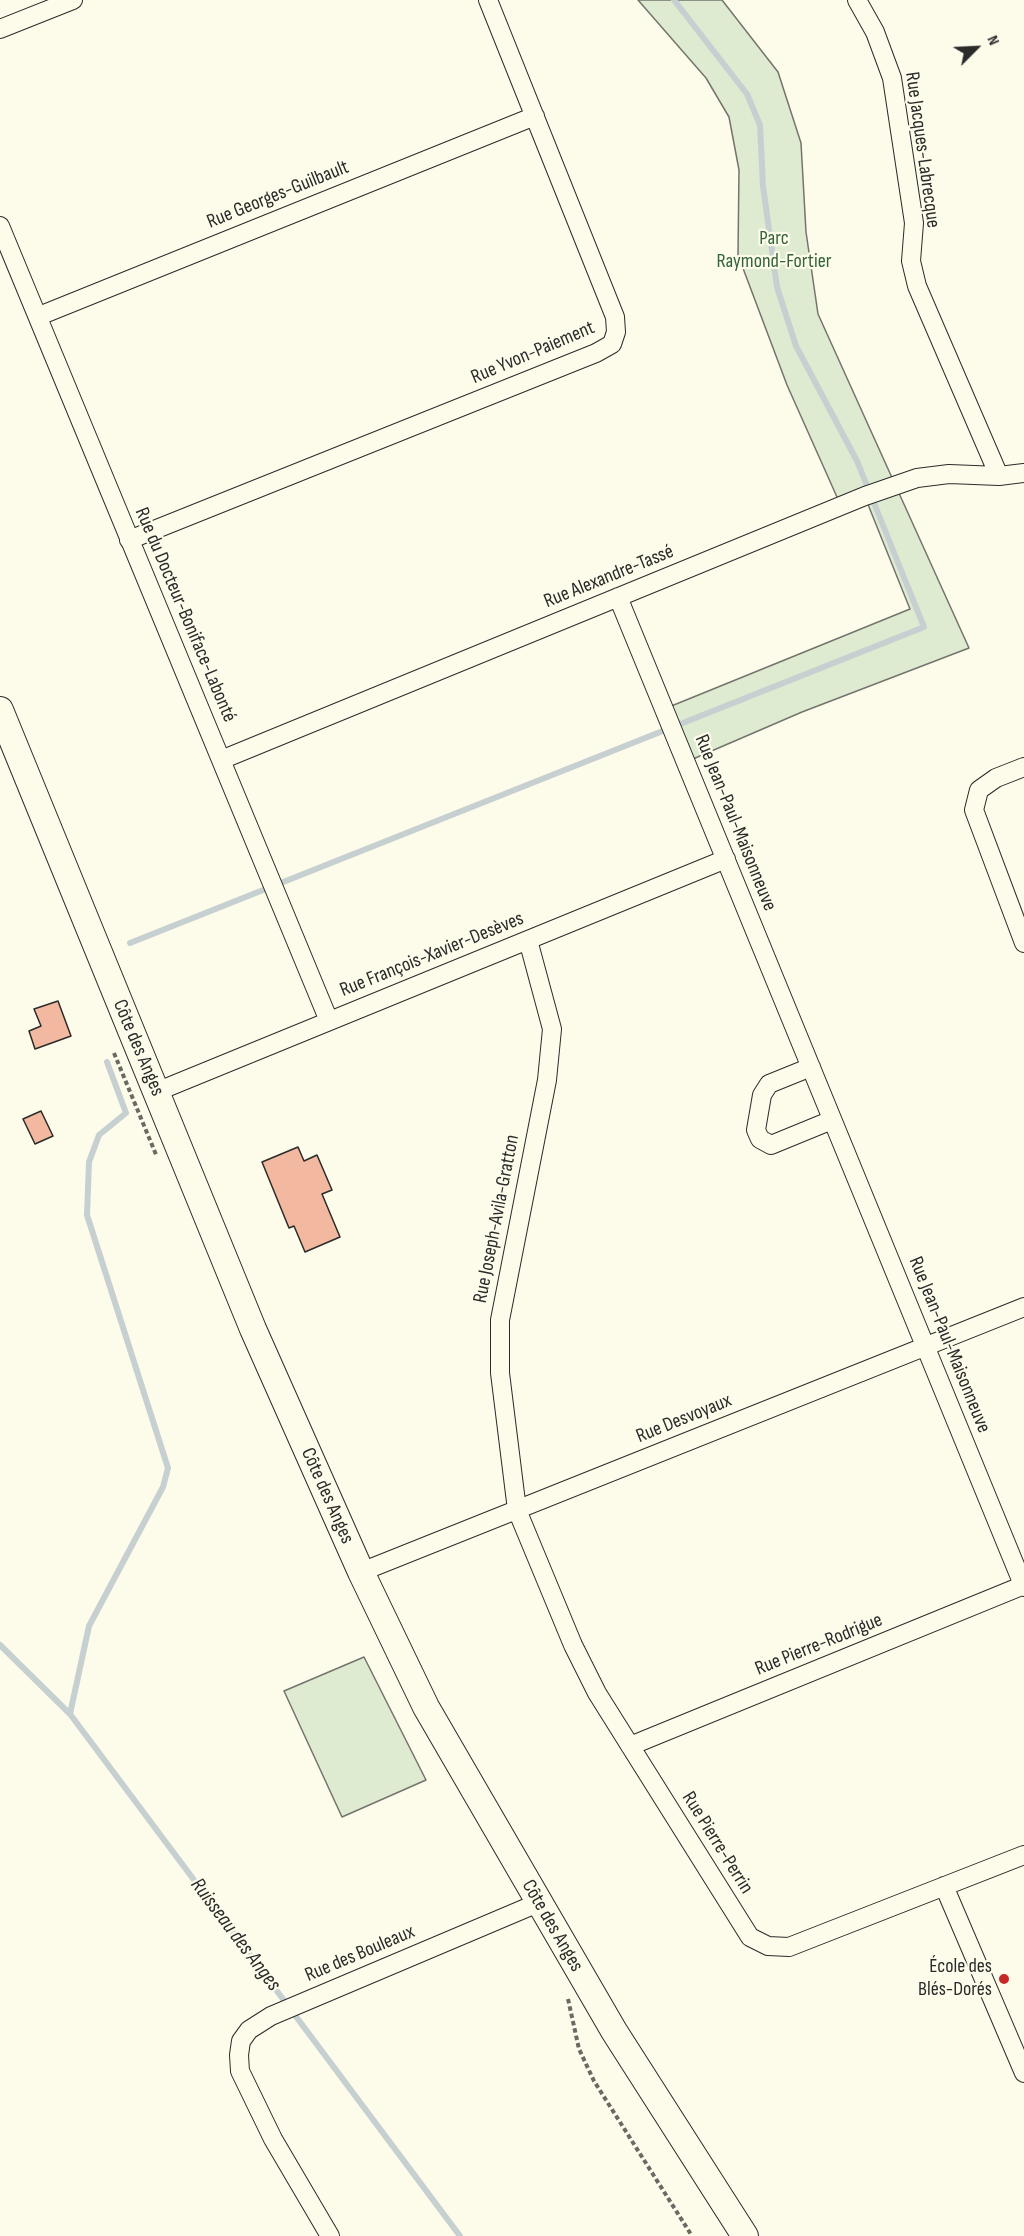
<!DOCTYPE html>
<meta charset="utf-8">
<style>
body{margin:0}
#map{position:relative;width:1024px;height:2236px;overflow:hidden;background:#fdfbea;font-family:"Sofia Sans Condensed",sans-serif}
canvas{display:block}
.north{position:absolute;left:946px;top:18px;width:60px;height:60px;-webkit-text-stroke:4px #fdfbea;paint-order:stroke;rotate:66deg;font-size:16px;font-weight:700;line-height:24px;text-align:center;color:#2b2b2b}
.north::after{content:'';display:block;margin:auto;width:21px;height:27px;background:#2b2b2b;clip-path:polygon(50% 0,100% 100%,50% 72%,0 100%)}
</style>
<div id="map">
<canvas width="1024" height="2236"></canvas>
<div class="north">N</div>
</div>
<script>
const g = document.querySelector('canvas').getContext('2d');
g.lineJoin = 'round';
function paint(path, color) {
  g.fillStyle = color;
  g.fill(path, 'evenodd');
}
function poly(rows) {
  const path = new Path2D();
  for (const r of rows) {
    path.moveTo(r[0], r[1]);
    for (let i = 2; i < r.length; i += 2) path.lineTo(r[i], r[i + 1]);
  }
  return path;
}
function trace(path, color, width, dash) {
  g.strokeStyle = color;
  g.lineWidth = width;
  g.lineCap = dash ? 'butt' : 'round';
  g.setLineDash(dash || []);
  g.stroke(path);
}
function drawText(font, color, halo, rows, align = 'center') {
  g.font = font + ' "Sofia Sans Condensed",sans-serif';
  g.lineWidth = 4.5;
  g.setLineDash([]);
  g.textBaseline = 'middle';
  g.strokeStyle = halo;
  g.fillStyle = color;
  for (const [text, x, y, turn = 0] of rows) {
    g.save();
    g.translate(x, y);
    g.rotate((+turn || 0) * Math.PI / 180);
    g.textAlign = isNaN(turn) ? turn : align;
    if (halo) g.strokeText(text, 0, 0);
    g.fillText(text, 0, 0);
    g.restore();
  }
}
const green = poly([
 [638,0,722,0,778,72,801,143,806,232,818,314,969,648,802,712,686,762,664,709,910,609,865,497,841,506,787,385,738,255,739,170,729,117,706,78,638,0],
 [364,1657,426,1780,342,1817,284,1691,364,1657]
]);
paint(green, '#deebd1');
trace(green, '#74746e', 1.5);
trace(poly([
 [130,943,924,627,857,461,796,346,777,287,763,186,760,125,747,94,674,0],
 [0,1645,70,1714,460,2236],
 [70,1714,89,1626,163,1487,168,1468,87,1215,89,1162,99,1135,126,1113,107,1062]
]), '#c7d0d0', 6);
const building = poly([
 [58,1001,71,1036,35,1049,29,1031,41,1026,34,1009,58,1001],
 [41,1111,53,1136,35,1144,23,1119,41,1111],
 [298,1147,304,1161,317,1155,332,1190,322,1194,340,1237,305,1252,294,1226,289,1228,262,1162,298,1147]
]);
paint(building, '#f2b8a0');
trace(building, '#2b2b2b', 1.5);
const street = poly([
 [857,0,875,32,892,78,914,223,911,261,917,286,999,476],
 [0,29,73,0],
 [0,226,329,1021],
 [39,316,535,116],
 [129,540,596,353,612,344,616,332,615,317,488,0],
 [618,597,1024,1587],
 [221,760,865,496,917,478,949,474,999,476,1024,473],
 [1024,767,996,778,979,790,974,810,1024,943],
 [528,940,552,1029,547,1080,500,1320,500,1373,517,1510,573,1645,597,1693,750,1937,768,1946,789,1947,1024,1855],
 [811,1067,769,1084,762,1095,756,1130,760,1139,771,1145,832,1120],
 [156,1092,726,859],
 [361,1572,1024,1307],
 [630,1746,1024,1585],
 [944,1886,1024,2073],
 [330,2236,273,2139,240,2071,239,2055,241,2041,249,2030,271,2016,538,1903]
]);
const secondary = poly([
 [0,710,253,1329,361,1572,426,1707,614,2031,745,2236]
]);
trace(street, '#2b2b2b', 20);
trace(secondary, '#2b2b2b', 28);
trace(poly([
 [114,1053,157,1157],
 [568,1999,579,2049,594,2081,692,2236]
]), '#6a6964', 4, [4.5, 3]);
trace(street, '#fdfbea', 18);
trace(secondary, '#fdfbea', 26);
for (const [x, y, r, color] of [
 [1004,1979,6,"#c62828"]
]) {
  const dot = new Path2D();
  dot.arc(x, y, r, 0, 2 * Math.PI);
  g.fillStyle = color;
  g.fill(dot);
  trace(dot, '#fdfbea', 2);
}
drawText('20px', '#2b2b2b', '#fdfbea', [
 ["Rue Jacques-Labrecque",922,150,82],
 ["Rue Georges-Guilbault",278,195,-22],
 ["Rue Yvon-Paiement",533,353,-23],
 ["Rue Alexandre-Tassé",609,577,-22],
 ["Rue du Docteur-Boniface-Labonté",185,615,67],
 ["Rue Jean-Paul-Maisonneuve",735,823,68],
 ["Rue François-Xavier-Desèves",432,955,-22],
 ["Côte des Anges",138,1048,67],
 ["Rue Joseph-Avila-Gratton",497,1219,-79],
 ["Rue Jean-Paul-Maisonneuve",949,1345,68],
 ["Rue Desvoyaux",684,1419,-22],
 ["Côte des Anges",327,1496,66],
 ["Rue Pierre-Rodrigue",819,1645,-22],
 ["Rue Pierre-Perrin",717,1843,58],
 ["Côte des Anges",552,1926,60],
 ["Rue des Bouleaux",360,1954,-23]
]);
drawText('20px', '#34623c', '#fdfbea', [
 ["Parc",774,239],
 ["Raymond-Fortier",774,262]
]);
drawText('20px', '#2b2b2b', '#fdfbea', [
 ["École des",992,1967],
 ["Blés-Dorés",992,1990]
], 'right');
drawText('italic 21px', '#2b2b2b', '#fdfbea', [
 ["Ruisseau des Anges",235,1935,53]
]);
</script>
